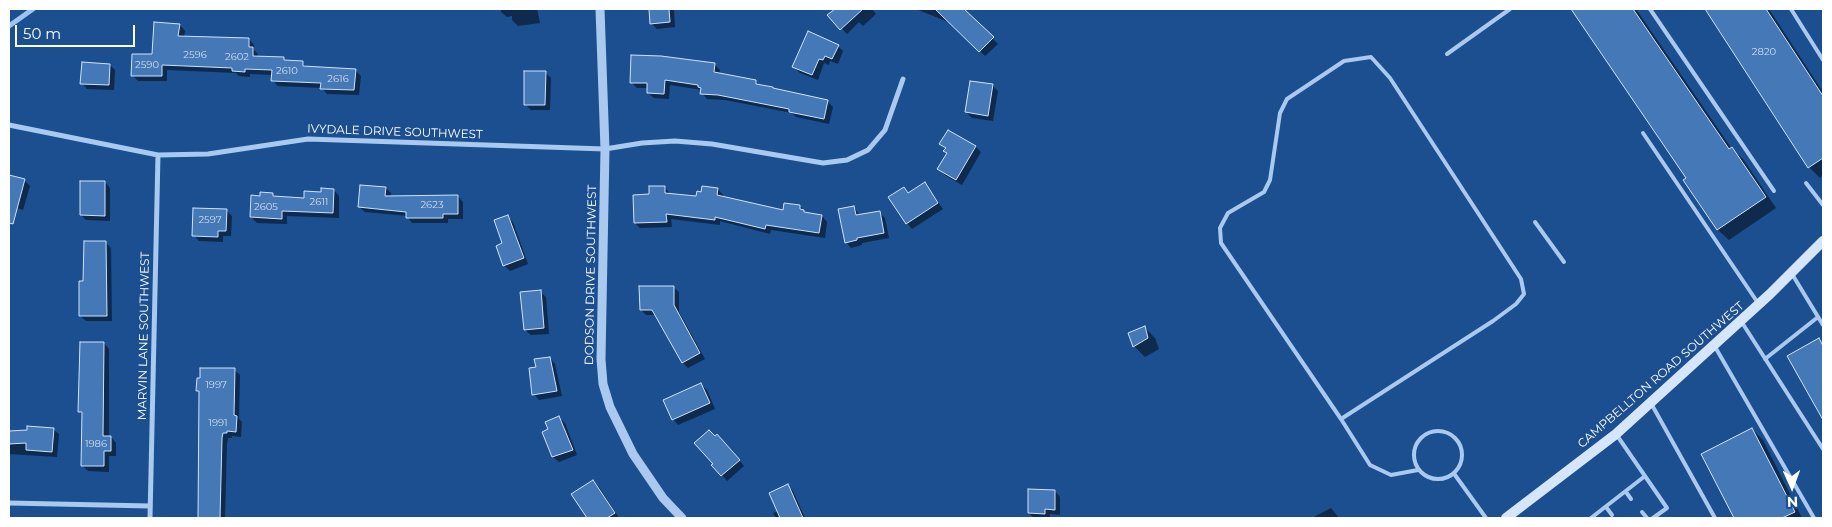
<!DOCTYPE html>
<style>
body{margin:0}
#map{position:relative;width:1832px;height:527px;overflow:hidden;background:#1b4f8f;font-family:Montserrat,sans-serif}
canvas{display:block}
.frame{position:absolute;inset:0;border:10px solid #fff;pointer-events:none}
.north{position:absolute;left:1767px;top:462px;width:50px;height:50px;-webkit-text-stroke:4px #1b4f8f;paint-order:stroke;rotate:178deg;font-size:14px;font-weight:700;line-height:20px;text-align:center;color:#fff}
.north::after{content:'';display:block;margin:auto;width:18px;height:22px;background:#fff;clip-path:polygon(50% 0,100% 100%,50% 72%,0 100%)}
.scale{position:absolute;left:15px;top:25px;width:120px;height:22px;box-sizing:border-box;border:2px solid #fff;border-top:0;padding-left:6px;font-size:15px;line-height:18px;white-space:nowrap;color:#fff;-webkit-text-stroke:4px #1b4f8f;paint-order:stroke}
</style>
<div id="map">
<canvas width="1832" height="527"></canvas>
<div class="frame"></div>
<div class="north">N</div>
<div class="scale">50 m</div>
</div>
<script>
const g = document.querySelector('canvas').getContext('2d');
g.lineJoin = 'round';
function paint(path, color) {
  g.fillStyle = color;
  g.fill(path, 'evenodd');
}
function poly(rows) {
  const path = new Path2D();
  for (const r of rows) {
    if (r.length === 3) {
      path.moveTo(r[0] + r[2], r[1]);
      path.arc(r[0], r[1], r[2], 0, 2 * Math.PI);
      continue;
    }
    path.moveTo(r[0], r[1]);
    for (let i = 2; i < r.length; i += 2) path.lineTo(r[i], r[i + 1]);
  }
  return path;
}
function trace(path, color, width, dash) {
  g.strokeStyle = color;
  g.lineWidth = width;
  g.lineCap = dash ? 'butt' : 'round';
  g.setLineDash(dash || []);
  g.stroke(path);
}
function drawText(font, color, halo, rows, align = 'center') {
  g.font = font + ' Montserrat,sans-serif';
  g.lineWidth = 4.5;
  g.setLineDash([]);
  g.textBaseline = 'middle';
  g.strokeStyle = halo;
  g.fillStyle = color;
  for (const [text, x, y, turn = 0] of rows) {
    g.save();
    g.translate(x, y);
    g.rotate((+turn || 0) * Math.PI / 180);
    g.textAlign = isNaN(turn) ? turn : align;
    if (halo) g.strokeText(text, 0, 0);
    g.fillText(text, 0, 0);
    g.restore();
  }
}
paint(poly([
 [501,9,537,9,540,23,518,26,512,20,512,16,507,17,501,12],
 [648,9,674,9,675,27,657,29,651,23,650,11],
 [836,9,872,9,876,14,863,26,859,22,847,34,829,15],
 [916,9,963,9,998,44,985,56,953,24],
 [1572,9,1636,9,1732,149,1743,159,1776,208,1729,240,1718,230,1685,181,1688,178],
 [1706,9,1769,9,1823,92,1823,175,1820,178,1809,167],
 [180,25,185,31,184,37,249,39,254,45,254,50,258,54,258,57,283,58,287,62,302,63,307,67,355,70,361,76,359,95,327,94,322,88,278,86,272,80,273,75,250,74,250,77,239,76,236,73,167,70,167,81,138,81,132,75,153,55],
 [838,46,843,51,838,64,830,61,829,65,824,63,818,80,800,73,794,67],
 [714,64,720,70,719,75,756,82,760,86,827,101,833,107,829,124,796,117,792,113,725,100,707,99,702,93,702,90,670,85,669,99,654,98,648,93,649,88,637,88,631,82],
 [110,65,115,70,114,90,87,89,82,83],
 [545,72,551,78,550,110,531,110,525,104],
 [992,85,998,91,993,121,972,118,966,112],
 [948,131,976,147,981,152,962,185,945,175,939,169,948,154,946,149,941,144],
 [9,176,24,180,30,186,23,210,13,207,9,203],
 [105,182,110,188,110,221,86,220,81,215],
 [925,184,943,209,912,229,907,223,904,188,909,194],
 [665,187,670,194,697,197,718,189,723,195,723,198,784,211,800,206,807,214,822,216,827,222,825,238,771,230,770,234,720,221,720,225,671,219,672,227,640,228,635,223,650,195],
 [386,188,391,193,391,197,458,196,463,202,463,219,448,219,448,223,412,223,407,216,365,212,359,207],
 [334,190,339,196,339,218,287,216,287,224,257,223,251,217,261,197,273,194,276,198,305,199],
 [854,207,860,216,879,212,885,218,889,238,862,243,862,245,851,248,846,242],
 [226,210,232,216,231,236,223,236,223,242,199,241,194,235],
 [508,217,513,222,528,264,510,271,504,265,504,244],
 [105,242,111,248,112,321,86,321,80,316,84,282],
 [673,287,679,292,679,312,705,359,688,368,683,363,656,315,646,315,641,310],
 [540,292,546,297,549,334,531,335,525,330],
 [1144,327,1155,338,1159,349,1145,357,1134,346],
 [1819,340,1823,344,1823,414,1818,409],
 [104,343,109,349,109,437,111,437,116,443,116,456,109,456,109,472,88,471,82,465,83,415,80,412],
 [550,358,555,364,562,396,539,400,534,394,537,368],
 [234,370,240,375,239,419,242,422,241,437,232,436,232,438,228,438,227,444,225,518,199,518,201,394,198,391],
 [701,385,707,390,715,409,678,425,673,419],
 [559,418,565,423,577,455,559,462,553,457,544,432,550,430],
 [53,429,59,434,57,457,9,454,9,433],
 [1752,429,1763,440,1802,518,1735,518,1702,454],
 [715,437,723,441,744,466,727,481,722,475],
 [593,481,599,487,619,518,589,518,588,517],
 [788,486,793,491,805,518,776,518,773,513,778,511],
 [1055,491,1060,497,1060,515,1050,514,1050,518,1034,518,1029,513],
 [1331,508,1339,518,1312,518]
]), '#0007');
trace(poly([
 [9,26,33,9]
]), '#9cc4f0', 5);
const building = poly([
 [649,9,669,9,670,22,650,24,649,9],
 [835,9,863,9,840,30,827,15,835,9],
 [935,9,964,9,994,37,979,52,935,9],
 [1571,9,1633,9,1729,149,1732,147,1766,197,1717,230,1683,180,1686,178,1571,9],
 [1705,9,1766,9,1823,96,1823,158,1808,168,1705,9],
 [154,22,180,24,178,36,249,38,249,47,253,47,253,56,284,57,284,60,303,61,303,66,356,69,354,90,320,89,321,83,271,81,272,70,245,69,245,72,232,71,232,68,162,65,162,76,131,76,132,54,152,54,154,22],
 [808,31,839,45,832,59,825,56,823,60,819,59,812,75,792,67,808,31],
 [631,55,661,56,715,63,714,72,756,80,756,84,773,87,773,88,828,100,824,119,789,112,789,109,718,95,700,94,701,88,698,87,698,85,665,80,664,94,647,93,647,83,630,83,631,55],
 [82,62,110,64,109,85,80,84,82,62],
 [524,71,546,71,545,105,524,105,524,71],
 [970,81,993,84,988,116,965,112,970,81],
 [948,130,976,146,956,180,937,169,947,153,943,151,946,148,939,144,948,130],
 [9,175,25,179,13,224,9,223,9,175],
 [80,181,105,181,105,216,80,215,80,181],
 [925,182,938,203,906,224,888,197,904,187,908,193,925,182],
 [360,185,386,187,385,196,458,195,458,214,443,214,443,218,406,218,406,212,358,207,360,185],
 [649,186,665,186,665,193,696,196,697,191,701,192,702,186,718,188,717,195,783,210,784,203,800,205,800,209,804,210,804,212,822,215,819,233,766,225,765,229,715,217,715,220,666,214,667,222,634,223,633,195,649,194,649,186],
 [321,188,334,189,333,213,282,211,282,219,250,217,251,195,260,196,260,192,273,193,273,196,304,198,304,191,321,192,321,188],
 [854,206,856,215,880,211,884,233,857,238,857,240,845,243,838,209,854,206],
 [193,208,227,209,226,231,218,231,218,237,192,236,193,208],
 [508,215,524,258,503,266,496,246,502,243,494,220,508,215],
 [84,241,106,241,107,316,79,316,79,281,83,281,84,241],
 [639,286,674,286,674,305,700,353,682,363,652,310,640,310,639,286],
 [541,290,544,328,524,330,520,292,541,290],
 [1145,326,1148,338,1133,347,1128,333,1145,326],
 [1819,338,1823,346,1823,420,1787,356,1819,338],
 [80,342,104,342,103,436,111,436,111,451,104,451,104,466,81,466,82,412,78,412,80,342],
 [550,357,557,391,532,395,529,368,536,367,534,359,550,357],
 [200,368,235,368,234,415,237,416,236,432,227,431,227,433,223,433,222,438,220,518,198,518,199,391,196,391,197,378,200,378,200,368],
 [701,383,710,403,672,420,663,400,701,383],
 [559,416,573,450,552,457,542,432,548,429,545,422,559,416],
 [27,426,54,428,52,452,26,450,26,443,9,444,9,431,27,430,27,426],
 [1752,428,1795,512,1782,518,1734,518,1701,454,1752,428],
 [709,430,715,436,717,434,740,460,721,476,711,465,713,464,694,443,709,430],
 [593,480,615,513,607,518,587,518,571,494,593,480],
 [788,484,803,518,780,518,769,493,788,484],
 [1028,489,1055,490,1055,510,1045,509,1045,514,1028,513,1028,489]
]);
paint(building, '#4478b7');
trace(building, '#cfe3fa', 1);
trace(poly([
 [1650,9,1774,191],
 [1791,9,1823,60],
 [1447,54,1510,9],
 [1643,133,1758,303],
 [1806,183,1823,205],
 [1535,222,1564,262],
 [1792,274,1823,325],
 [1741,321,1823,449],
 [1714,345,1814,518],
 [1765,359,1818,317],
 [1652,405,1715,518],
 [1341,419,1221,243,1220,228,1228,213,1264,192,1270,180,1280,113,1287,99,1344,61,1371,57,1390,78,1521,279,1524,294,1516,304,1493,321,1341,419,1370,465,1391,475,1418,470],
 [1438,455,24],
 [1616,434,1667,508,1653,518],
 [1455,475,1486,518],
 [1626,492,1631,499],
 [1606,507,1612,515],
 [1642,512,1647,518],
 [1591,518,1645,476]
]), '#a9c9ee', 4);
trace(poly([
 [9,125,158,155,208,154,308,139,605,149,642,143,675,141,712,144,823,163,847,160,868,150,885,130,903,79],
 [9,503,150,506],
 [150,518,158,155]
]), '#a9c9ee', 5);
trace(poly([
 [600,9,605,149,601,359,603,384,610,407,633,454,663,498,682,518]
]), '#a9c9ee', 9);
trace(poly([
 [1506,518,1616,434,1770,294,1823,241]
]), '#d6e6fa', 10);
drawText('10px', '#d0dded', null, [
 ["2820",1764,52],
 ["2596",195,55],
 ["2602",237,57],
 ["2590",147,65],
 ["2610",287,71],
 ["2616",338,79],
 ["2611",319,202],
 ["2623",432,205],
 ["2605",266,207],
 ["2597",210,220],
 ["1997",216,385],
 ["1991",218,423],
 ["1986",96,444]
]);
drawText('12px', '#fff', '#1b4f8f', [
 ["IVYDALE DRIVE SOUTHWEST",395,132,2],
 ["DODSON DRIVE SOUTHWEST",591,275,-89],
 ["MARVIN LANE SOUTHWEST",144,336,-89],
 ["CAMPBELLTON ROAD SOUTHWEST",1661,375,-41]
]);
</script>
